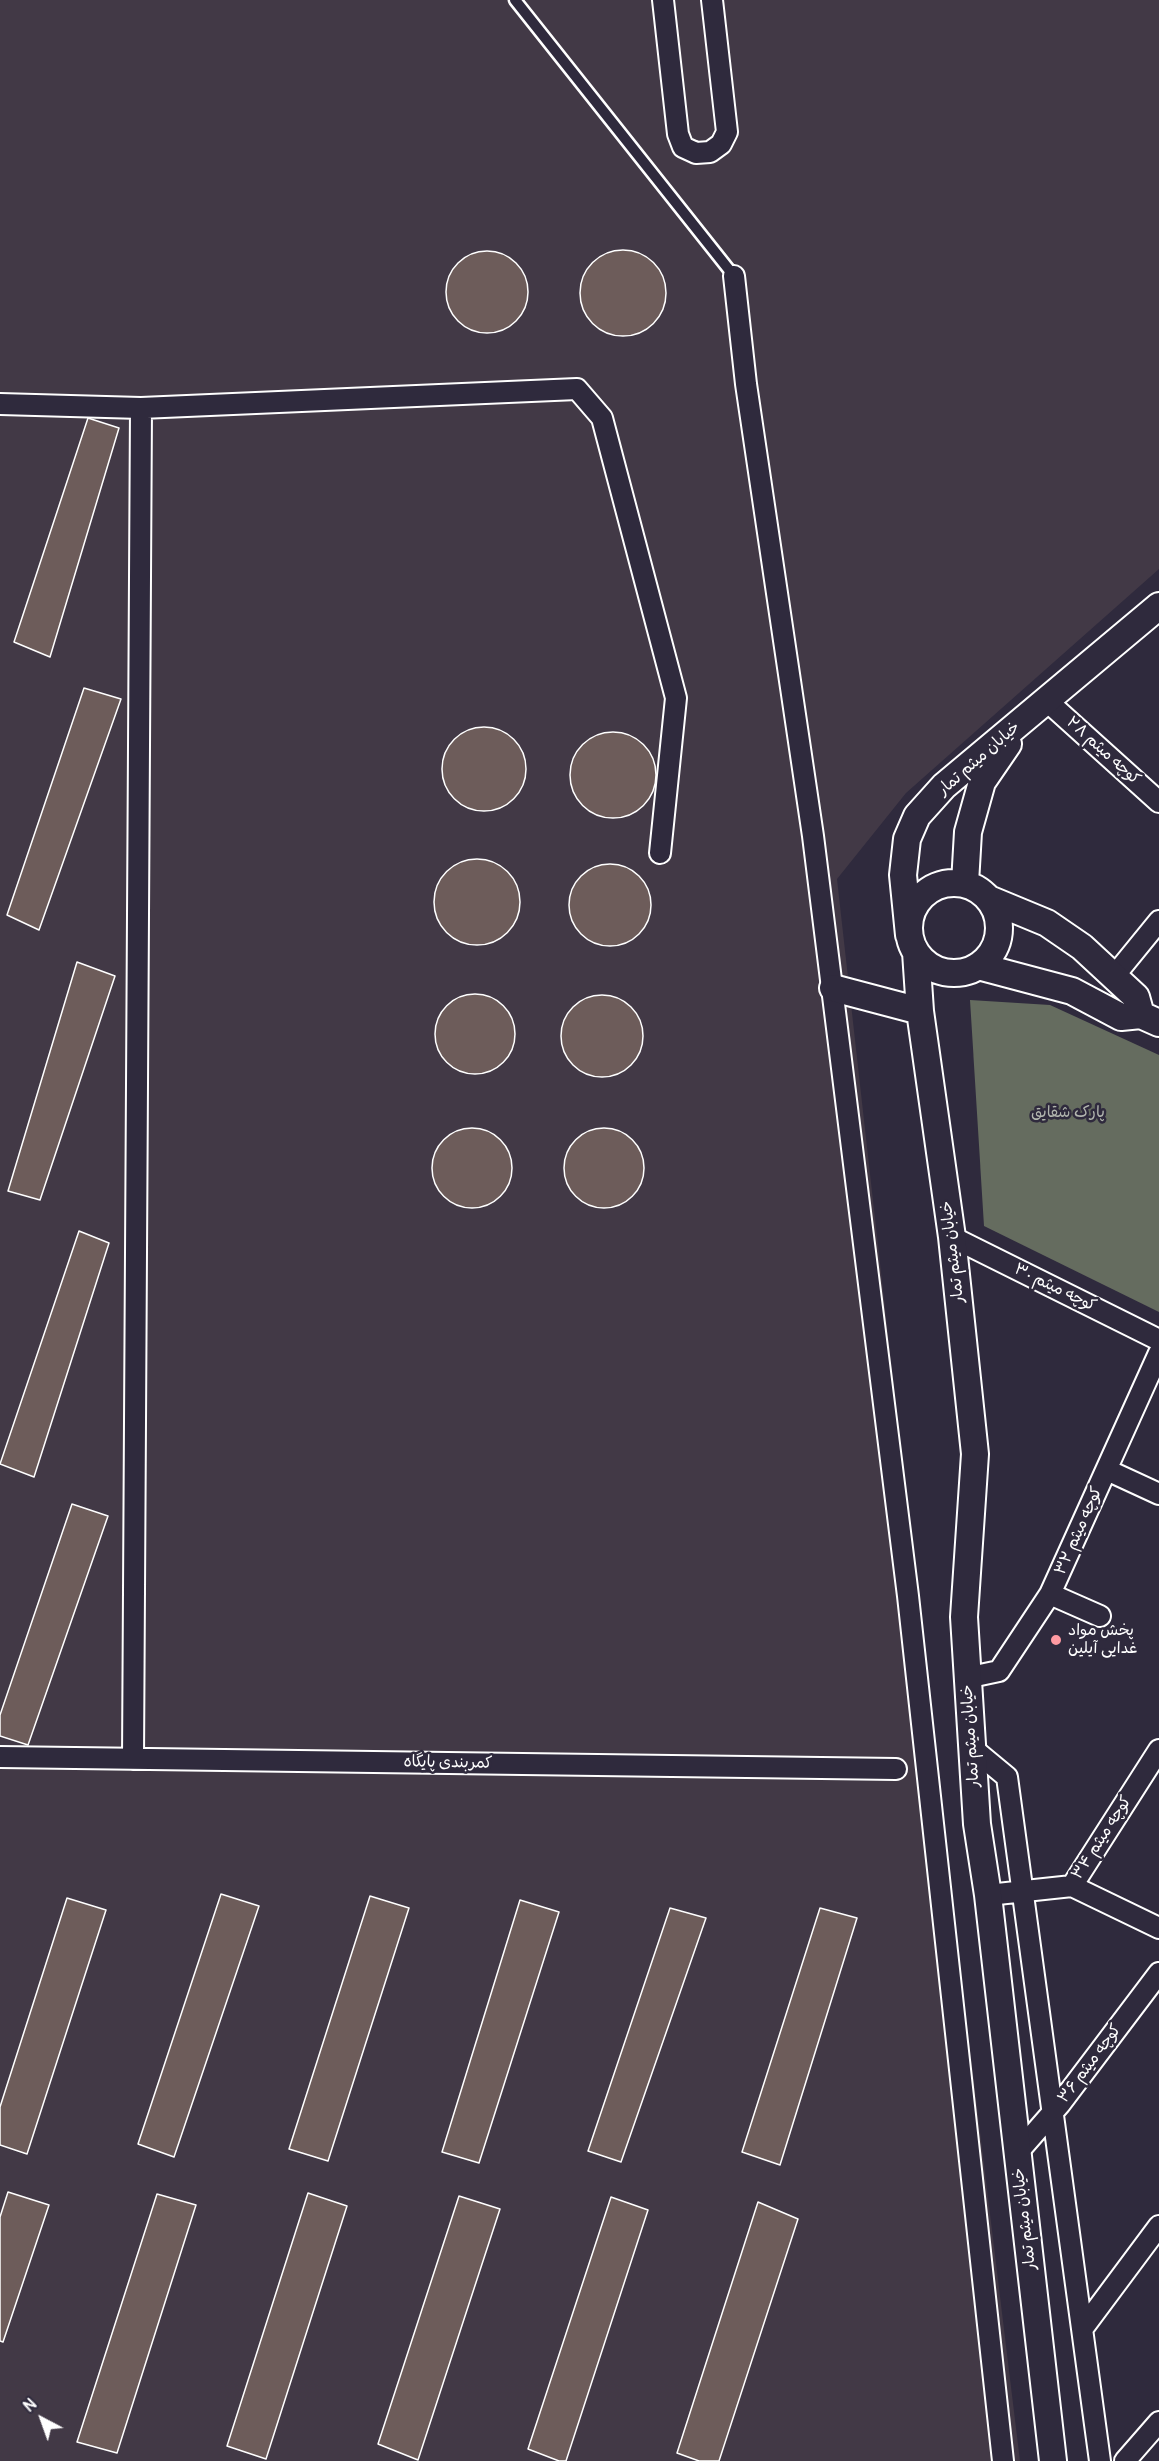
<!DOCTYPE html>
<meta charset="utf-8">
<style>
body{margin:0}
#map{position:relative;width:1159px;height:2461px;overflow:hidden;background:#2f2a3d;font-family:Pangolin,sans-serif}
canvas{display:block}
.north{position:absolute;left:12px;top:2389px;width:60px;height:60px;-webkit-text-stroke:4px #2f2a3d;paint-order:stroke;rotate:319deg;font-size:16px;font-weight:700;line-height:24px;text-align:center;color:#fff}
.north::after{content:'';display:block;margin:auto;width:21px;height:27px;background:#fff;clip-path:polygon(50% 0,100% 100%,50% 72%,0 100%)}
</style>
<div id="map">
<canvas width="1159" height="2461"></canvas>
<div class="north">N</div>
</div>
<script>
const g = document.querySelector('canvas').getContext('2d');
g.lineJoin = 'round';
function paint(path, color) {
  g.fillStyle = color;
  g.fill(path, 'evenodd');
}
function poly(rows) {
  const path = new Path2D();
  for (const r of rows) {
    if (r.length === 3) {
      path.moveTo(r[0] + r[2], r[1]);
      path.arc(r[0], r[1], r[2], 0, 2 * Math.PI);
      continue;
    }
    path.moveTo(r[0], r[1]);
    for (let i = 2; i < r.length; i += 2) path.lineTo(r[i], r[i + 1]);
  }
  return path;
}
function trace(path, color, width, dash) {
  g.strokeStyle = color;
  g.lineWidth = width;
  g.lineCap = dash ? 'butt' : 'round';
  g.setLineDash(dash || []);
  g.stroke(path);
}
function drawText(font, color, halo, rows, align = 'center') {
  g.font = font + ' Pangolin,"Playpen Sans Arabic",sans-serif';
  g.lineWidth = 5;
  g.setLineDash([]);
  g.textBaseline = 'middle';
  g.strokeStyle = halo;
  g.fillStyle = color;
  for (const [text, x, y, turn = 0] of rows) {
    g.save();
    g.translate(x, y);
    g.rotate((+turn || 0) * Math.PI / 180);
    g.textAlign = isNaN(turn) ? turn : align;
    if (halo) g.strokeText(text, 0, 0);
    g.fillText(text, 0, 0);
    g.restore();
  }
}
paint(poly([
 [0,0,1159,0,1159,569,906,793,837,879,944,1835,1020,2461,0,2461]
]), '#423946');
paint(poly([
 [970,1000,1050,1005,1159,1055,1159,1312,984,1226]
]), '#656c5f');
const building = poly([
 [623,293,43],
 [487,292,41],
 [88,418,119,428,50,657,14,642,88,418],
 [84,688,121,699,39,930,7,915,84,688],
 [484,769,42],
 [613,775,43],
 [477,902,43],
 [610,905,41],
 [77,962,115,976,40,1200,8,1191,77,962],
 [475,1034,40],
 [602,1036,41],
 [604,1168,40],
 [472,1168,40],
 [79,1231,109,1243,34,1477,0,1464,79,1231],
 [72,1504,108,1516,28,1745,0,1736,0,1715,72,1504],
 [221,1894,259,1906,174,2157,138,2144,221,1894],
 [370,1896,409,1908,328,2161,289,2149,370,1896],
 [67,1898,106,1910,27,2154,0,2145,0,2107,67,1898],
 [520,1900,559,1912,479,2163,442,2152,520,1900],
 [670,1908,706,1918,621,2162,588,2151,670,1908],
 [820,1908,857,1918,780,2165,742,2152,820,1908],
 [8,2192,49,2205,3,2342,0,2341,0,2217,8,2192],
 [308,2193,347,2206,266,2459,227,2446,308,2193],
 [157,2194,196,2205,117,2453,77,2442,157,2194],
 [459,2196,500,2209,418,2460,378,2444,459,2196],
 [611,2197,648,2210,566,2461,559,2461,528,2449,611,2197],
 [758,2202,798,2219,719,2461,699,2461,677,2453,758,2202]
]);
paint(building, '#6d5c5a');
trace(building, '#fff', 1.5);
const service = poly([
 [515,0,734,276]
]);
const minor = poly([
 [663,0,678,134,683,147,696,153,710,152,721,144,727,132,712,0],
 [734,276,746,384,813,836,908,1596,1003,2461],
 [0,404,141,408,577,389,602,418,676,698,660,853],
 [1047,701,1159,802],
 [1115,975,1159,921],
 [952,1237,1159,1340],
 [1107,1470,1159,1494],
 [1050,1594,1100,1616],
 [966,1678,999,1671,1050,1594,1159,1353],
 [972,1748,1007,1777,1100,2461],
 [0,1757,896,1769],
 [133,1759,141,408],
 [1072,1886,1159,1928],
 [988,1895,1072,1886,1159,1750],
 [1018,2152,1060,2104,1159,1973],
 [1083,2328,1159,2226],
 [1125,2461,1159,2422]
]);
const tertiary = poly([
 [965,883,968,832,982,782,1008,744],
 [954,928,45],
 [989,899,1047,923,1082,947,1136,997,1141,1015],
 [909,935,903,875,907,839,917,816,944,786,1159,606],
 [916,952,920,1011,952,1237,975,1454,964,1617,977,1824,988,1895,1053,2461],
 [978,966,1072,991,1121,1017,1141,1015,1159,1023],
 [833,988,920,1011]
]);
trace(service, '#fff', 15);
trace(minor, '#fff', 24);
trace(tertiary, '#fff', 30);
trace(service, '#2f2a3d', 10);
trace(minor, '#2f2a3d', 20);
trace(tertiary, '#2f2a3d', 26);
for (const [x, y, r, color] of [
 [1056,1640,6,"#ff9aa2"]
]) {
  const dot = new Path2D();
  dot.arc(x, y, r, 0, 2 * Math.PI);
  g.fillStyle = color;
  g.fill(dot);
  trace(dot, '#2f2a3d', 2);
}
drawText('16px', '#fff', '#2f2a3d', [
 ["کوچه میثم ۲۸",1103,751,42],
 ["خیابان میثم تمار",979,759,-41],
 ["خیابان میثم تمار",953,1252,-97],
 ["کوچه میثم ۳۰",1055,1288,26],
 ["کوچه میثم ۳۲",1079,1531,-66],
 ["خیابان میثم تمار",971,1736,-94],
 ["کمربندی پایگاه",448,1763,1],
 ["کوچه میثم ۳۴",1102,1838,-57],
 ["کوچه میثم ۳۶",1090,2064,-53],
 ["خیابان میثم تمار",1025,2219,-97]
]);
drawText('16px', '#b2b6af', '#2f2a3d', [
 ["پارک شقایق",1068,1113]
]);
drawText('16px', '#fff', '#2f2a3d', [
 ["پخش مواد",1068,1631],
 ["غدایی آیلین",1068,1649]
], 'left');
</script>
